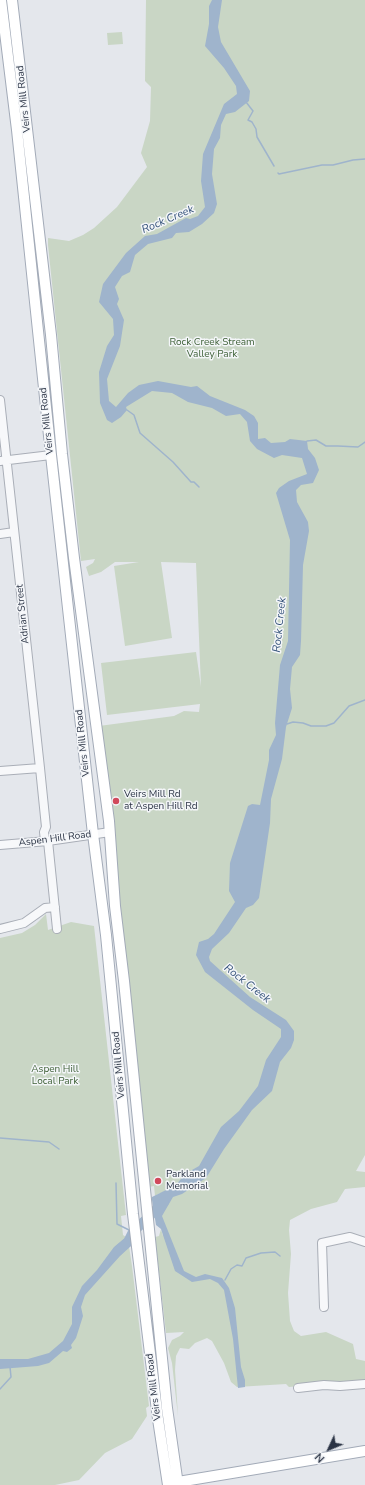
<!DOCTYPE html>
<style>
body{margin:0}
#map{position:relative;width:365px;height:1485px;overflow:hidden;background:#e4e7ec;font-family:"Nunito Sans",sans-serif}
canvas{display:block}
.north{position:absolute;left:309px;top:1429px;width:40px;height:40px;-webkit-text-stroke:3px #f4f6f9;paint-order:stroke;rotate:226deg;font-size:11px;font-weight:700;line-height:16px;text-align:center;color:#2b3445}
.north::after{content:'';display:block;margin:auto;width:14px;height:18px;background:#2b3445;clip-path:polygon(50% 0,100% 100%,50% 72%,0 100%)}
</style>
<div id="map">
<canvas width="365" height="1485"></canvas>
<div class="north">N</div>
</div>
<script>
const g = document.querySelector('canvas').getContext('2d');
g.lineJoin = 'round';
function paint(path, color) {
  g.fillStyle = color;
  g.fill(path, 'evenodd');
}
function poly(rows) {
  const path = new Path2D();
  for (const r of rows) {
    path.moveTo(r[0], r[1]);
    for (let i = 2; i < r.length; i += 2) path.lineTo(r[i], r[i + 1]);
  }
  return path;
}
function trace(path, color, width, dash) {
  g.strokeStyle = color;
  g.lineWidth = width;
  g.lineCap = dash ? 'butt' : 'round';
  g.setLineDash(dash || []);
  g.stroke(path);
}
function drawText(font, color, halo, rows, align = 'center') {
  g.font = font + ' "Nunito Sans",sans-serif';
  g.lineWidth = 3;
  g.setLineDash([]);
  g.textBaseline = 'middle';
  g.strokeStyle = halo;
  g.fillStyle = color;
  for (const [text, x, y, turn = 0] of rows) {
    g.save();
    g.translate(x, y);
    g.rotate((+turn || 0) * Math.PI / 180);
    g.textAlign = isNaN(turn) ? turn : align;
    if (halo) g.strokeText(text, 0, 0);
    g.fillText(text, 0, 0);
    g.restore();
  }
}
paint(poly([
 [146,0,365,0,365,1155,356,1171,365,1172,365,1187,345,1189,337,1202,311,1209,290,1220,289,1230,291,1254,288,1293,290,1321,294,1331,301,1336,326,1332,353,1344,356,1359,365,1361,365,1380,289,1387,286,1384,237,1387,231,1382,224,1363,212,1341,207,1338,195,1343,189,1349,180,1348,176,1356,175,1370,178,1416,172,1363,168,1348,172,1340,180,1336,184,1332,166,1333,155,1237,159,1236,161,1229,163,1236,160,1193,155,1196,154,1186,149,1187,99,726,174,716,184,711,199,712,200,704,107,715,101,663,196,652,201,687,196,563,161,562,172,638,125,646,114,566,139,562,115,562,101,572,89,576,86,567,93,563,95,559,81,561,48,245,48,238,69,241,83,235,94,228,117,207,147,167,141,153,150,121,151,87,145,81],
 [122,32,123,44,108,45,107,33],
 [46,914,48,930,71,922,94,926,126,1215,121,1216,123,1235,126,1237,124,1239,126,1249,129,1246,132,1266,149,1406,146,1408,147,1416,132,1439,105,1453,79,1480,55,1485,0,1485,0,938,22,933,35,925]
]), '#c9d6c5');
paint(poly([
 [212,0,222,0,218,27,221,42,250,91,249,101,235,112,226,114,221,125,220,138,214,149,212,174,217,204,214,213,202,224,189,232,176,233,172,238,148,244,135,255,130,272,122,276,115,287,119,299,117,304,124,320,120,346,107,379,109,401,116,407,128,393,139,385,158,381,191,387,197,386,210,396,245,410,254,416,258,423,258,439,265,438,271,443,285,442,290,439,307,441,308,449,315,458,319,470,313,483,301,485,296,490,297,502,308,522,309,531,303,565,301,641,300,655,292,667,290,689,292,708,286,727,282,759,271,799,270,823,259,898,253,905,246,908,229,933,212,949,209,957,210,961,250,997,286,1020,294,1031,294,1040,291,1048,280,1062,272,1091,252,1110,224,1149,206,1178,182,1194,173,1197,162,1216,184,1271,196,1277,205,1274,222,1278,229,1288,235,1308,241,1367,245,1380,245,1387,238,1388,233,1339,224,1290,218,1283,210,1279,192,1282,175,1271,161,1229,156,1225,152,1200,152,1197,176,1185,185,1174,199,1166,221,1127,239,1111,258,1086,266,1060,281,1037,281,1029,253,1010,205,972,196,955,199,942,208,939,214,934,235,902,229,891,230,863,248,806,252,804,260,805,269,760,269,750,276,735,275,723,280,665,288,641,290,540,276,493,279,488,289,481,307,474,302,458,282,455,274,458,257,449,250,441,247,422,240,414,226,416,212,408,188,402,172,393,152,391,126,407,127,410,121,417,112,423,107,420,100,403,99,372,107,346,114,335,113,319,99,302,103,284,126,253,145,236,157,234,186,218,190,219,198,216,205,207,201,181,203,154,224,104,237,94,236,86,224,68,205,46,209,24,209,6],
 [126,1237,129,1246,85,1295,81,1307,83,1316,76,1338,71,1345,72,1348,67,1352,63,1351,49,1363,38,1366,0,1369,0,1359,28,1359,49,1353,63,1341,72,1324,72,1307,82,1286,97,1270,114,1247]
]), '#9fb4cc');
trace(poly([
 [246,102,253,111,248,120,252,122,256,129,257,137,274,166],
 [278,173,279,174,322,165,333,165,353,160,365,159],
 [127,410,134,415,140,433,173,462,191,482,194,482,199,487],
 [307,441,316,440,326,446,338,446,358,447,365,442],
 [287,724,293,722,303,723,311,726,326,726,334,723,349,706,365,700],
 [0,1138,49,1142,59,1149],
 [116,1183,117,1224,131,1231],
 [225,1280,231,1269,237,1265,242,1266,246,1258,261,1253,275,1252,280,1256],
 [0,1389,11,1377,10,1367]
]), '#9fb4cc', 1.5);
trace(poly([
 [118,1251,128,1242,133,1232,164,1202]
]), '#9fb4cc', 10);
const minor = poly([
 [0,400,40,768,46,827,44,832,45,841],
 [0,461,51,455],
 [0,534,14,532],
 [0,771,40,768],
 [48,841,57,929],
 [0,845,48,841,110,832],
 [0,929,24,923,45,908,55,907],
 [324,1307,322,1243,350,1237,365,1242],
 [298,1388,324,1385,340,1386,365,1384]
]);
const major = poly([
 [1,0,17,130,51,455,93,834,106,935,133,1214,158,1419,168,1485],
 [12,0,51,335,62,454,74,558,109,821,115,906,124,981,167,1408,178,1485],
 [172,1483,365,1451]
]);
trace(minor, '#a9aeb7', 10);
trace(major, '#a3abb8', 12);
trace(minor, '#f7f8fa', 8);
trace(major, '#fff', 10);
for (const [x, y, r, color] of [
 [116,801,4,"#d1495b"],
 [158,1181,4,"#d1495b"]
]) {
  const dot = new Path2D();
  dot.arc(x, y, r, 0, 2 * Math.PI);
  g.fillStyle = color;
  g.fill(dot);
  trace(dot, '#f4f6f9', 1.5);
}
drawText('10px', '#2b3445', '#f4f6f9', [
 ["Veirs Mill Road",24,99,-96],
 ["Veirs Mill Road",47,421,-96],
 ["Adrian Street",23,614,-96],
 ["Veirs Mill Road",83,743,-96],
 ["Aspen Hill Road",55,839,-7],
 ["Veirs Mill Road",119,1065,-95],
 ["Veirs Mill Road",154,1387,-97]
]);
drawText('10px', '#3f6138', '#f4f6f9', [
 ["Rock Creek Stream",212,343],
 ["Valley Park",212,355],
 ["Aspen Hill",55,1070],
 ["Local Park",55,1082]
]);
drawText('10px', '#2b3445', '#f4f6f9', [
 ["Veirs Mill Rd",124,795],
 ["at Aspen Hill Rd",124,807],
 ["Parkland",166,1175],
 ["Memorial",166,1187]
], 'left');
drawText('italic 11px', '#34527a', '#f4f6f9', [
 ["Rock Creek",168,220,-23],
 ["Rock Creek",280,625,-84],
 ["Rock Creek",247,984,38]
]);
</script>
